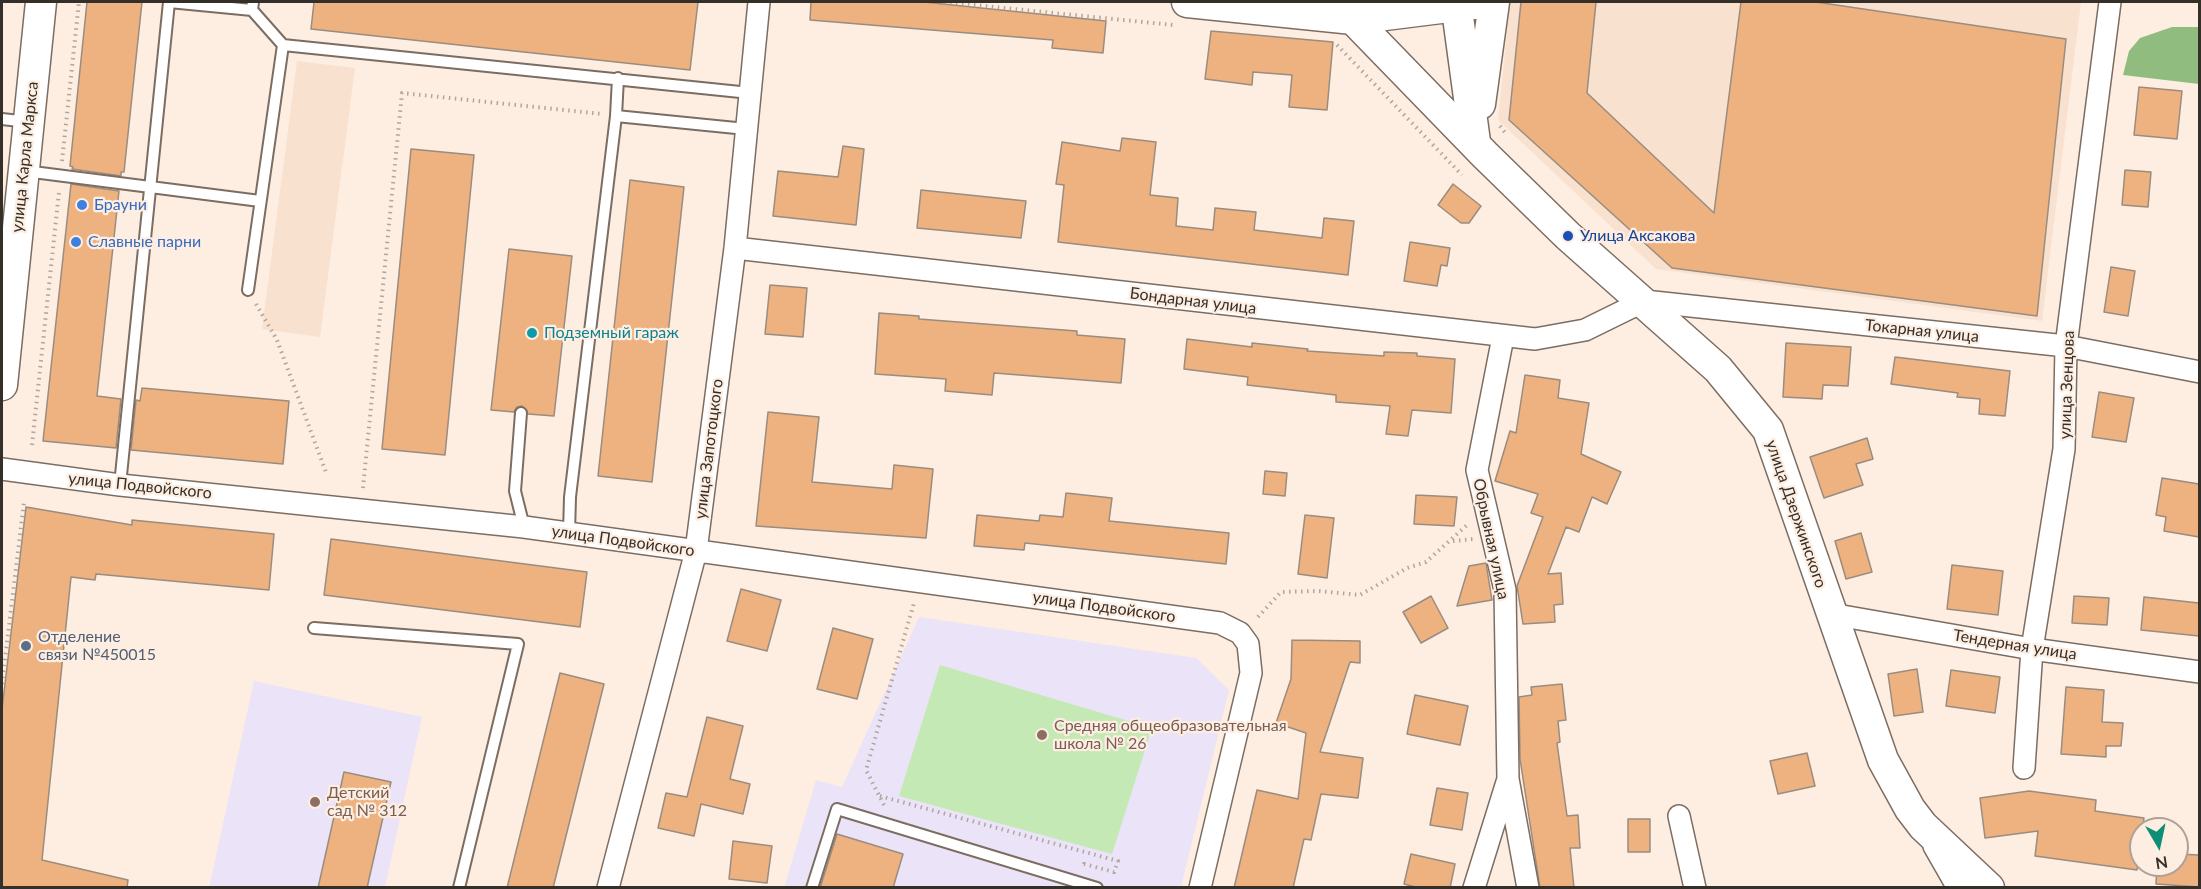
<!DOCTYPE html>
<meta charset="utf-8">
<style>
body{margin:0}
#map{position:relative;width:2201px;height:889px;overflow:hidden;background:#feeee1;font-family:Lato,sans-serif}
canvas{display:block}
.frame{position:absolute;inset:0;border:3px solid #352f2a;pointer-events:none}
.north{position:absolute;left:2129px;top:817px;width:60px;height:60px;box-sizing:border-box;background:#feeee1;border:2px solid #aea298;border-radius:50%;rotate:171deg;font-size:16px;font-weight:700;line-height:24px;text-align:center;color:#352f2a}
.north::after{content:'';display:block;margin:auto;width:21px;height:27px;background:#0e8f75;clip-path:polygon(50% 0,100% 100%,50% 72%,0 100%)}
</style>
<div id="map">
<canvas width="2201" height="889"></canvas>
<div class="frame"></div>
<div class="north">N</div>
</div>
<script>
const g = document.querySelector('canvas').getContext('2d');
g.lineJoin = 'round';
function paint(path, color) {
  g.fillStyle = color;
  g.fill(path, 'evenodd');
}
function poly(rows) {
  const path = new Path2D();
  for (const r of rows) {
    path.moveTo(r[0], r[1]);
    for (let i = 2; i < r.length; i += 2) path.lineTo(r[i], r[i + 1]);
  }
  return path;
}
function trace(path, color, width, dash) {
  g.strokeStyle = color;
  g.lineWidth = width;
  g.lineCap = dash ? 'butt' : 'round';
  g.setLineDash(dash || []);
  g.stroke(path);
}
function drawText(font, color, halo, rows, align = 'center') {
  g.font = font + ' Lato,sans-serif';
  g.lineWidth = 4.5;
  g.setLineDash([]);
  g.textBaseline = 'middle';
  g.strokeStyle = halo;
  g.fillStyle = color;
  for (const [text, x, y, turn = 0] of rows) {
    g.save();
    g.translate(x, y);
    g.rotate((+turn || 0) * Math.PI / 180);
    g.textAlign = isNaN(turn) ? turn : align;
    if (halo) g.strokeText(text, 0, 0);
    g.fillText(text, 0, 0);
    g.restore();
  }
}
paint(poly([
 [1510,2,2081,2,2042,321,1656,269,1498,120],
 [297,61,355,68,320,337,262,329]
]), '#f9e1cf');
paint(poly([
 [919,617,1196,658,1229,690,1181,887,784,888,816,780,842,787],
 [254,681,422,717,385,887,209,888]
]), '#ebe3f8');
paint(poly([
 [940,665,1152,728,1112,854,899,796]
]), '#c4e9b5');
paint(poly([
 [2172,27,2199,27,2199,84,2123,75,2129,51,2140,38]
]), '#91bc80');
const building = poly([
 [87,2,142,2,124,172,121,172,121,176,72,169,73,167,70,166,87,2],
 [314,2,698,2,690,70,311,29,314,2],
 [811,2,924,2,1106,21,1103,53,1052,48,1053,40,810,20,811,2],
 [1521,2,1596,2,1587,93,1714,213,1741,2,1816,2,2066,39,2037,316,1672,268,1509,120,1521,2],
 [1211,31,1333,42,1327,110,1289,107,1292,75,1253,72,1252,85,1205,79,1211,31],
 [2139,87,2182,91,2177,139,2134,135,2139,87],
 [1122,138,1156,142,1150,195,1178,198,1176,226,1213,230,1215,208,1256,212,1254,230,1322,238,1324,218,1354,221,1348,275,1058,242,1064,185,1056,184,1062,142,1120,151,1122,138],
 [843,146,864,149,856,225,773,216,778,171,838,177,843,146],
 [411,149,474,155,445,455,382,449,411,149],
 [2125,170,2151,172,2148,207,2122,205,2125,170],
 [630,180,684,187,652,482,598,476,630,180],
 [71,184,119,191,97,396,121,399,116,448,43,441,71,184],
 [1453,184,1481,206,1469,223,1461,223,1438,205,1453,184],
 [921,190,1026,201,1021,238,917,228,921,190],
 [1410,242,1450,248,1447,266,1441,265,1437,286,1404,281,1410,242],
 [509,249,572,256,554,416,528,414,522,406,517,407,514,412,491,410,509,249],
 [2111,267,2135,271,2128,316,2104,312,2111,267],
 [770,285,807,288,803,337,765,334,770,285],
 [879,313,919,316,919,319,1077,331,1077,335,1125,339,1121,383,994,373,992,395,945,391,946,379,875,374,879,313],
 [1187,339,1252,347,1252,343,1308,349,1307,351,1384,356,1384,352,1417,353,1417,356,1455,359,1451,413,1412,410,1408,436,1386,434,1390,406,1336,402,1336,395,1247,385,1248,377,1184,369,1187,339],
 [1786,343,1851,347,1848,386,1823,385,1822,399,1783,397,1786,343],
 [1895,357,2010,371,2005,416,1979,414,1980,399,1957,397,1958,393,1891,384,1895,357],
 [1525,375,1560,380,1558,398,1589,403,1581,454,1621,472,1607,504,1592,497,1579,532,1566,527,1548,574,1561,573,1563,604,1554,605,1555,622,1523,624,1517,586,1543,517,1531,513,1538,494,1495,481,1510,431,1516,433,1525,375],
 [142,388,289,401,283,464,131,450,136,400,140,401,142,388],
 [2099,392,2134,398,2126,442,2092,437,2099,392],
 [768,412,819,417,812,482,892,489,894,465,933,469,926,538,756,526,768,412],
 [1867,438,1873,459,1856,464,1863,485,1824,498,1810,457,1867,438],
 [1265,471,1287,473,1285,496,1263,494,1265,471],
 [2162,478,2199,484,2199,537,2164,531,2166,517,2156,515,2162,478],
 [1066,493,1112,498,1109,521,1229,533,1226,564,1025,543,1024,550,974,546,977,515,1039,521,1040,515,1063,517,1066,493],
 [1416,495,1457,497,1454,526,1414,524,1416,495],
 [26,507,132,525,132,520,274,534,269,590,96,574,95,580,71,577,42,860,128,880,127,888,2,888,2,709,26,507],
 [1305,515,1334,518,1327,578,1298,574,1305,515],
 [1861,533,1872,572,1846,579,1835,541,1861,533],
 [331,539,587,572,580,627,324,595,331,539],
 [1486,563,1492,600,1457,606,1469,566,1486,563],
 [1952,565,2003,571,1998,615,1947,609,1952,565],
 [741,589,781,600,767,651,727,641,741,589],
 [1431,596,1448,628,1421,643,1403,612,1431,596],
 [2074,596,2109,598,2107,625,2072,623,2074,596],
 [2144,597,2199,603,2199,636,2141,630,2144,597],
 [833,628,873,639,857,699,817,689,833,628],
 [1292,640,1360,641,1360,663,1350,662,1320,752,1363,758,1358,798,1321,794,1311,840,1304,839,1293,888,1234,888,1257,790,1298,799,1306,733,1276,723,1291,679,1292,640],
 [1917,669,1923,712,1894,716,1888,674,1917,669],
 [1951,670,2000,677,1995,713,1946,706,1951,670],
 [560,673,604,684,553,888,507,888,560,673],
 [1562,684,1566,720,1558,721,1560,742,1557,743,1567,816,1578,815,1580,848,1570,848,1574,888,1540,888,1520,759,1519,697,1532,695,1531,687,1562,684],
 [2066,687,2104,690,2102,722,2123,723,2121,746,2106,746,2106,757,2061,754,2066,687],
 [1415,695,1468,706,1460,745,1407,734,1415,695],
 [707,717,743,726,730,779,750,784,743,814,701,804,694,836,658,828,666,793,687,797,707,717],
 [1807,753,1815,786,1778,794,1770,761,1807,753],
 [344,772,391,782,367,888,318,888,344,772],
 [1437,788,1468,793,1462,830,1430,825,1437,788],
 [2029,791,2096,800,2095,811,2144,818,2137,870,2035,856,2038,831,1985,838,1980,798,2029,791],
 [1628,819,1650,819,1650,852,1628,852,1628,819],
 [837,834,903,854,893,888,820,888,837,834],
 [733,841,772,846,767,883,729,879,733,841],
 [1411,854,1455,864,1450,888,1419,888,1404,884,1411,854],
 [2177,854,2199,855,2199,887,2156,884,2157,865,2177,865,2177,854]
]);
paint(building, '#edb280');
trace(building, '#9a8c7f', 1.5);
const lane = poly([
 [169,2,252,10,253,2],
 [252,10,283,45],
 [618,78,616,116,746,129],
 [2,119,28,122],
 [25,171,260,201],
 [248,290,283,45,750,93],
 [521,413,515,491,524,527],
 [120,485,169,2],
 [569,533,570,497,616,116],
 [314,628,518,644,459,888],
 [812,888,837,809,1097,888]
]);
const street = poly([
 [735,248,1535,339,1585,330,1644,301,2066,346,2200,372],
 [1503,337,1477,470,1505,590,1508,779,1528,888],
 [2,469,120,485,524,527,1220,623,1240,633,1248,644,1251,673,1200,888],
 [1831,614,2032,649,2200,672],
 [2024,768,2032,649,2064,449,2066,346,2110,2],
 [1679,816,1695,888],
 [1934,846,1958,888],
 [608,888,696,551,735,248,759,2],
 [1474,888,1507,782]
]);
const secondary = poly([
 [1187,2,1353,19,1489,2],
 [1350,2,1353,19,1485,155,1568,236,1718,369,1768,430,1883,760,1910,809,1923,826,1989,888],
 [1456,2,1475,142],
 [1480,104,1494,2],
 [2,385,41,2]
]);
trace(lane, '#7c6d62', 14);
trace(street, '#7c6d62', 24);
trace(secondary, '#7c6d62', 33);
trace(poly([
 [944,2,1173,25],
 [1337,45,1462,175],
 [1500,126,1507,135],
 [62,161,79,2],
 [256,304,277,340,327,475],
 [32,445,59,192],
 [363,488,402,93,602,114],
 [1453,541,1473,539],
 [1258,617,1281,592,1318,591,1360,595,1407,568,1426,562,1467,525],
 [2,684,24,502],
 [880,796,1118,861,1114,872,1084,864,1083,867],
 [884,805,866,770,914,603]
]), '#b2a59b', 4, [1.5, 4.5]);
trace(lane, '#fff', 10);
trace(street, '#fff', 21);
trace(secondary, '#fff', 30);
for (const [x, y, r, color] of [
 [82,205,6,"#3f7fe0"],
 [1568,236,6,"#1a4fb4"],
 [76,242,6,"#3f7fe0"],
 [532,333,6,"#0f9aa8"],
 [26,646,6,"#5c6f8a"],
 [1042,735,6,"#8d6e63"],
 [315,802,6,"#8d6e63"]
]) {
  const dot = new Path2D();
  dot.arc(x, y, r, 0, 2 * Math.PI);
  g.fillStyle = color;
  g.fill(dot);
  trace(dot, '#feeee1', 2);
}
drawText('16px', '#352f2a', '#feeee1', [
 ["улица Карла Маркса",25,157,-84],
 ["Бондарная улица",1193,301,7],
 ["Токарная улица",1922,331,6],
 ["улица Зенцова",2067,385,-88],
 ["улица Запотоцкого",709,449,-83],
 ["улица Подвойского",140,486,6],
 ["улица Дзержинского",1796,514,71],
 ["Обрывная улица",1491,539,78],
 ["улица Подвойского",623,541,8],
 ["улица Подвойского",1104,607,8],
 ["Тендерная улица",2015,645,9]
]);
drawText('16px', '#366cbe', '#feeee1', [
 ["Брауни",94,205],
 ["Славные парни",88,242]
], 'left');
drawText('16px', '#164399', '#feeee1', [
 ["Улица Аксакова",1580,236]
], 'left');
drawText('16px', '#0d838f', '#feeee1', [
 ["Подземный гараж",544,333]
], 'left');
drawText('16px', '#4e5e75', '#feeee1', [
 ["Отделение",38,637],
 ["связи №450015",38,655]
], 'left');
drawText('16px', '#785e54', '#feeee1', [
 ["Средняя общеобразовательная",1054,726],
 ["школа № 26",1054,744],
 ["Детский",327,793],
 ["сад № 312",327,811]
], 'left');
</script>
